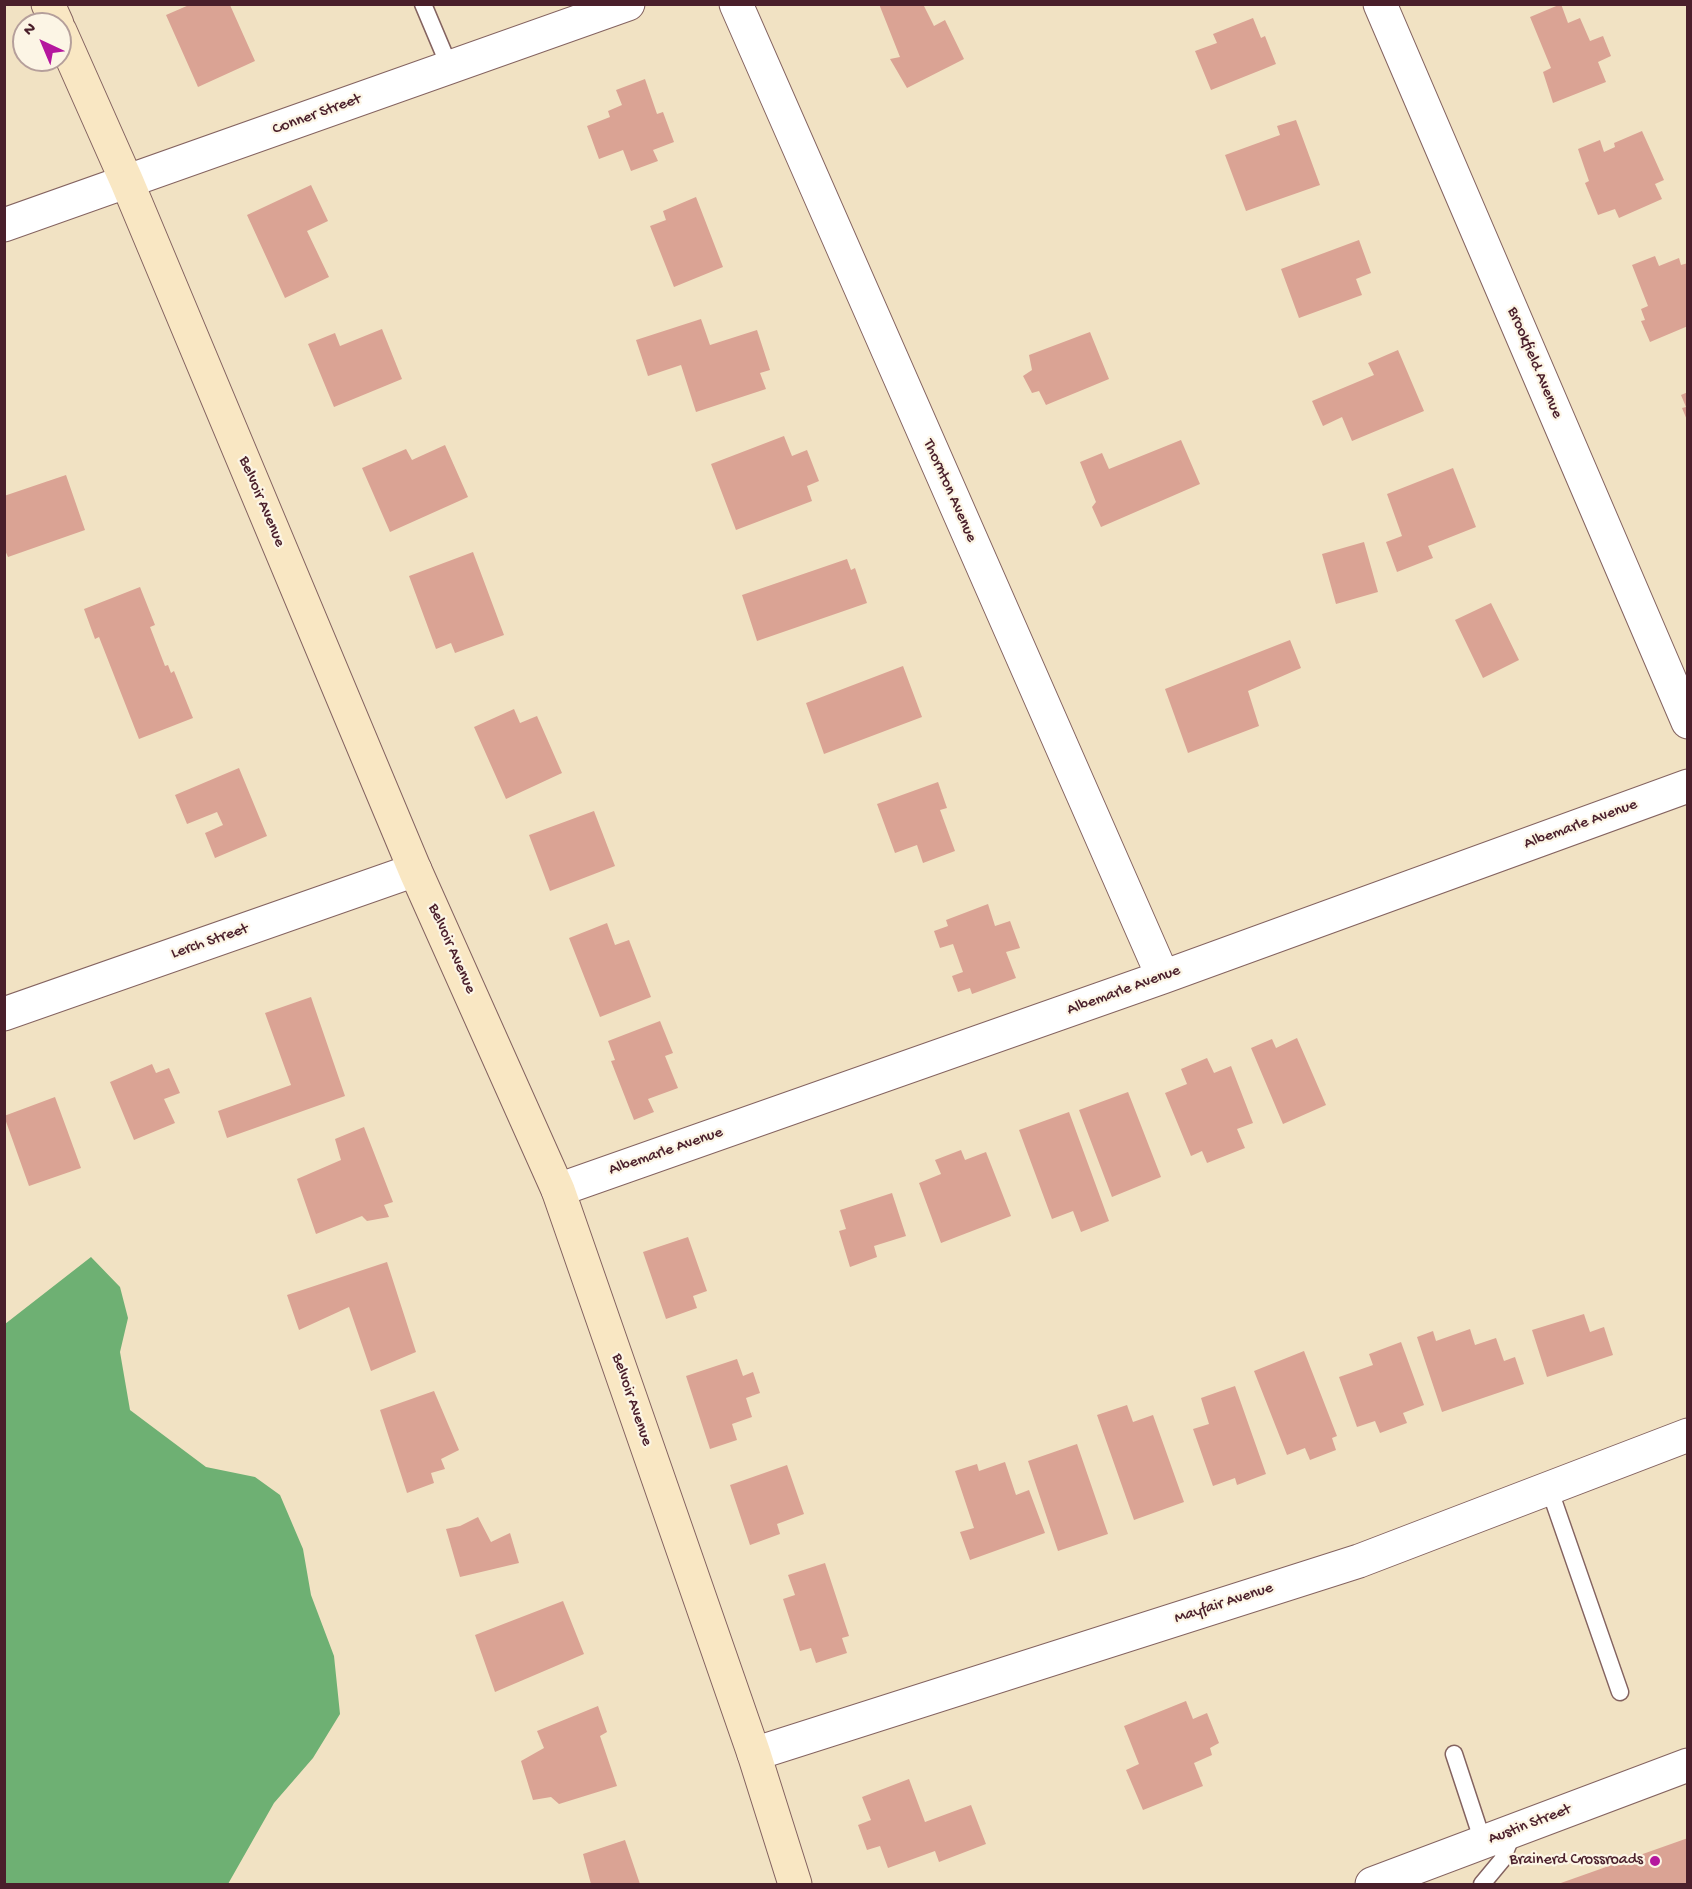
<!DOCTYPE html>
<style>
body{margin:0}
#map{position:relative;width:1692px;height:1889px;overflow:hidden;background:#f1e2c3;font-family:"Gochi Hand",sans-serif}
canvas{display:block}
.frame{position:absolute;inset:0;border:6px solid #4a1f2b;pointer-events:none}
.north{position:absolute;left:12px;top:12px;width:60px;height:60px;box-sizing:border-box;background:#fcf5e5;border:2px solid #b59f9b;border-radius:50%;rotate:316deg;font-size:16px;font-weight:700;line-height:24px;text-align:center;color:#4a1f2b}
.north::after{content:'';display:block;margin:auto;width:21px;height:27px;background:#b5179e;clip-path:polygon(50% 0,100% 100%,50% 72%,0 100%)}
</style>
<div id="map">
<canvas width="1692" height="1889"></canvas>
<div class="frame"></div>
<div class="north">N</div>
</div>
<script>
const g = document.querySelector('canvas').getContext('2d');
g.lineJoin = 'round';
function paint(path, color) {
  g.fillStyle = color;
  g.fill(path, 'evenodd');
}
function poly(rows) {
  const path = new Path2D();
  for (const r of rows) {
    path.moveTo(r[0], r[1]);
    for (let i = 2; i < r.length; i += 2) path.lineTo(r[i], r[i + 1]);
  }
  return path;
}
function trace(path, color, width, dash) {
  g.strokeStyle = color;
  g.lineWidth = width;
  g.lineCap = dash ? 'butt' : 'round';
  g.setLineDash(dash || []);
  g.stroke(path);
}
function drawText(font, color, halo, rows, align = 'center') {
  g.font = font + ' "Gochi Hand",sans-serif';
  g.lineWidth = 4.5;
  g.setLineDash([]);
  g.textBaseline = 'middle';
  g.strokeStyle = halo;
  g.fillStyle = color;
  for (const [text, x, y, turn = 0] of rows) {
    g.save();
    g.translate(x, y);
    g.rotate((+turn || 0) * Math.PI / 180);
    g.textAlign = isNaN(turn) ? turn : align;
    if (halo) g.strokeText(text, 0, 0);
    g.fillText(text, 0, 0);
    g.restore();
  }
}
paint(poly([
 [91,1257,120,1287,128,1318,120,1352,130,1410,206,1467,255,1477,280,1495,303,1549,311,1595,334,1656,340,1714,313,1758,274,1803,228,1884,7,1884,5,1883,5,1324]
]), '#6eb073');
paint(poly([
 [879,4,923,4,934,26,945,20,964,59,907,88,890,59,900,57],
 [1561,4,1568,23,1580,18,1590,41,1603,36,1611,56,1598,62,1606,82,1553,103,1543,72,1551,68,1530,17],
 [189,5,230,5,255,61,198,87,166,15],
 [1253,18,1261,38,1265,36,1276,64,1211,90,1195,51,1217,43,1213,34],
 [645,79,657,114,663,112,674,142,653,150,658,161,631,171,623,150,599,159,587,126,610,117,608,111,622,105,616,90],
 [1296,120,1320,185,1246,211,1225,155,1280,135,1277,126],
 [1642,131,1664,180,1655,184,1662,199,1619,218,1615,209,1598,215,1585,183,1589,181,1578,149,1600,140,1604,152,1615,147,1614,143],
 [311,185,328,221,307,231,329,277,285,298,247,215],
 [696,197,723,267,674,287,650,226,666,220,663,211],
 [1359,240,1371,273,1356,279,1362,295,1299,318,1281,269],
 [1655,256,1659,266,1679,258,1681,265,1688,263,1688,326,1650,342,1641,321,1645,320,1641,309,1648,306,1632,265],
 [701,319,710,345,757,330,770,370,760,373,766,389,696,412,681,365,648,376,636,340],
 [382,329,402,379,334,407,308,344,335,333,340,346],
 [1090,332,1109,379,1046,405,1039,391,1032,393,1023,376,1032,370,1029,355],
 [1398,350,1424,411,1352,441,1342,417,1323,426,1312,401,1374,375,1368,363],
 [1688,392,1688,420,1687,420,1682,408,1686,407,1681,395],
 [784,436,792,456,807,450,819,481,807,486,812,501,736,530,711,464],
 [1181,440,1200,484,1101,527,1092,507,1096,502,1080,462,1102,453,1109,469],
 [445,445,468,497,390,532,362,468,406,449,412,460],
 [1453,468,1476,527,1428,546,1433,558,1397,572,1386,542,1402,536,1387,494],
 [66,475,85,530,8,557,4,548,4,496],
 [1364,542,1378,592,1336,604,1322,554],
 [473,552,504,635,455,653,451,643,436,649,409,576],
 [847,559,851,570,855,568,867,603,757,641,742,595],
 [140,587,155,625,150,627,165,666,168,665,171,673,174,671,193,718,139,739,99,637,95,639,84,609],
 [1491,603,1519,660,1483,678,1455,620],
 [1290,640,1301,668,1248,691,1259,726,1188,753,1165,689],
 [903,666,922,717,824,754,806,703],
 [514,709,520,723,537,716,562,773,506,799,474,727],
 [239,768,267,836,215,858,205,833,223,825,217,812,187,824,175,795],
 [938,782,947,808,940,810,955,851,923,863,917,845,895,853,877,804],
 [594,811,615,866,550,891,529,835],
 [988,904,995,926,1010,921,1020,948,1006,952,1016,978,972,994,970,988,958,992,952,976,963,972,953,944,940,948,934,931,948,926,946,920],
 [607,923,615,945,629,940,651,997,600,1017,569,938],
 [311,997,345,1096,227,1138,218,1111,291,1085,265,1013],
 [660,1021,673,1053,665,1056,678,1088,648,1099,654,1112,634,1120,611,1061,615,1060,608,1041],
 [1297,1038,1326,1105,1283,1124,1251,1048,1272,1039,1276,1048],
 [1207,1058,1214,1073,1231,1066,1253,1123,1237,1129,1245,1148,1207,1163,1202,1151,1191,1156,1165,1093,1187,1084,1181,1069],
 [152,1064,156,1073,169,1068,180,1093,164,1099,175,1123,134,1140,110,1082],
 [1128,1092,1161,1177,1112,1197,1079,1110],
 [55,1097,81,1168,29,1186,4,1116],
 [1069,1112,1109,1221,1081,1232,1073,1211,1052,1219,1019,1130],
 [364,1127,393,1202,384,1205,389,1217,367,1221,362,1216,316,1234,297,1179,341,1160,335,1139],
 [961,1150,965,1160,986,1152,1011,1216,941,1243,919,1183,941,1174,935,1160],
 [892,1193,906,1236,874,1246,877,1257,850,1267,839,1231,846,1229,840,1210],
 [688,1237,707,1291,693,1296,697,1308,666,1319,643,1252],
 [387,1262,416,1352,371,1371,349,1307,299,1330,287,1295],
 [1584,1314,1590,1332,1604,1327,1613,1355,1547,1377,1532,1330],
 [1470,1329,1475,1345,1496,1338,1504,1361,1515,1357,1524,1384,1442,1412,1417,1337,1433,1331,1436,1341],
 [1401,1342,1424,1405,1403,1413,1407,1423,1380,1433,1375,1421,1357,1427,1339,1377,1373,1365,1369,1354],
 [1304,1351,1337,1436,1332,1438,1336,1450,1310,1460,1305,1448,1287,1455,1254,1371],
 [737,1359,743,1376,753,1372,760,1393,746,1398,752,1417,732,1424,737,1440,710,1449,686,1376],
 [1235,1386,1266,1474,1237,1485,1235,1478,1213,1486,1193,1429,1209,1424,1201,1398],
 [434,1391,459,1450,441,1459,445,1469,431,1473,434,1483,407,1493,380,1410],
 [1127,1405,1133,1422,1153,1415,1184,1502,1134,1520,1097,1415],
 [1077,1444,1108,1534,1058,1551,1028,1461],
 [1005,1462,1016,1495,1029,1490,1045,1533,970,1560,960,1532,974,1528,955,1471,977,1464,979,1471],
 [787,1465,804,1514,777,1524,780,1534,750,1545,730,1485],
 [478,1517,491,1542,510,1533,519,1563,460,1577,446,1529,460,1526],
 [825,1563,849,1636,842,1638,847,1653,816,1663,811,1648,800,1651,783,1599,795,1595,788,1575],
 [563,1601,584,1654,495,1692,475,1635],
 [1186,1701,1193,1719,1207,1713,1219,1743,1210,1748,1212,1755,1194,1763,1203,1786,1143,1810,1126,1770,1139,1764,1124,1726],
 [598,1706,607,1732,600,1736,617,1786,559,1804,551,1797,533,1800,521,1761,544,1748,537,1731],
 [909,1779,925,1822,971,1805,986,1844,939,1862,935,1851,888,1868,880,1846,867,1850,858,1825,871,1820,862,1797],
 [1688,1838,1688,1884,1558,1884],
 [625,1840,640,1884,591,1884,583,1854]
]), '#daa394');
const lane = poly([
 [423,4,450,68],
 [1549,1488,1620,1692],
 [1454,1754,1483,1842],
 [1482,1884,1502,1860,1513,1832]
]);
const street = poly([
 [736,4,1163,977],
 [1380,4,1688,722],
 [4,225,628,4],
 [4,1014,415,870],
 [558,1190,1163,977,1688,786],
 [754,1754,1359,1561,1688,1435],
 [1372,1884,1688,1765]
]);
const secondary = poly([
 [48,4,57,24],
 [60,31,127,182,415,870,558,1190,754,1754,795,1884]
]);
trace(lane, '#846360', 19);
trace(street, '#846360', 35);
trace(secondary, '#846360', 35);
trace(lane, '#fff', 16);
trace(street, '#fff', 33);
trace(secondary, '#f9e7c3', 33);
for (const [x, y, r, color] of [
 [1655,1861,6,"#b5179e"]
]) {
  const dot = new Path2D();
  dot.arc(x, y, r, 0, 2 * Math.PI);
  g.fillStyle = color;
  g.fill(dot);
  trace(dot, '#fcf5e5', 2);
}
drawText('16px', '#4a1f2b', '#fcf5e5', [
 ["Conner Street",317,115,-20],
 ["Brookfield Avenue",1534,363,67],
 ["Thornton Avenue",949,491,66],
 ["Belvoir Avenue",261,502,67],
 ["Albemarle Avenue",1581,825,-20],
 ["Lerch Street",210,942,-19],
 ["Belvoir Avenue",451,949,66],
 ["Albemarle Avenue",1124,991,-20],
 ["Albemarle Avenue",666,1152,-19],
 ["Belvoir Avenue",631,1400,71],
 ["Mayfair Avenue",1224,1604,-18],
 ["Austin Street",1530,1825,-21]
]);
drawText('16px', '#4a1f2b', '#fcf5e5', [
 ["Brainerd Crossroads",1643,1861]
], 'right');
</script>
